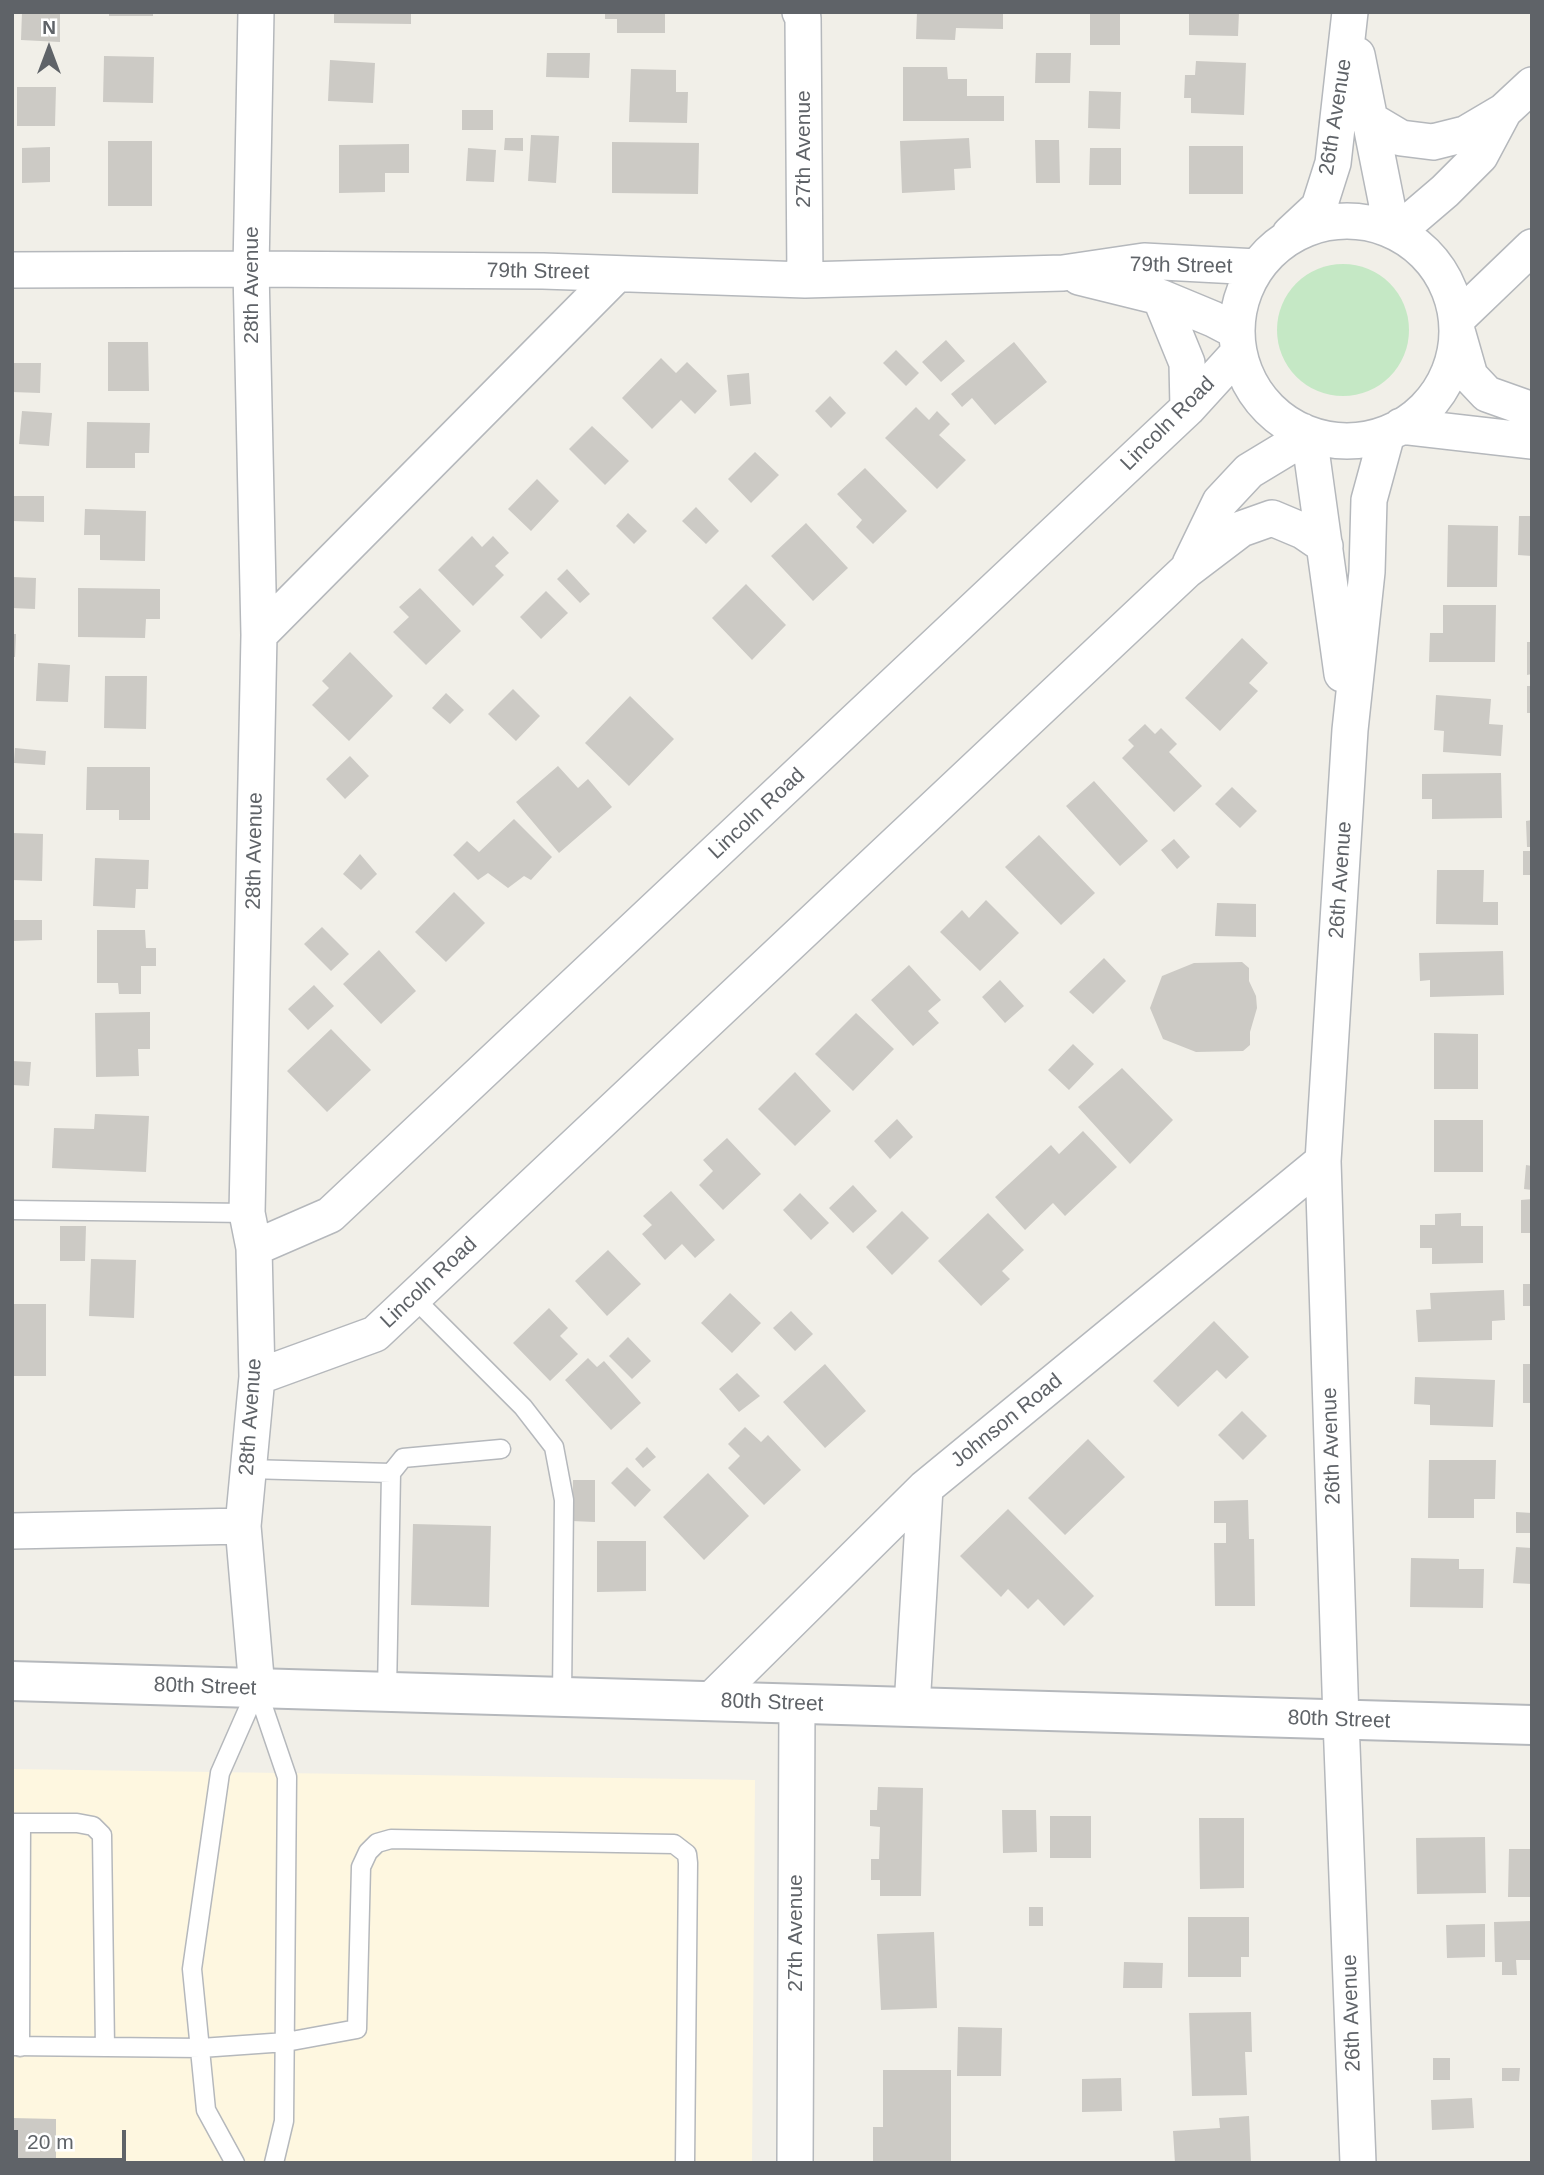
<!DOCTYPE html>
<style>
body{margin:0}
#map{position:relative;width:1544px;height:2175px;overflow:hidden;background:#f1efe8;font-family:Arial,sans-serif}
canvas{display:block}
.frame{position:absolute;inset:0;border:14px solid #5f6368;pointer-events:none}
.north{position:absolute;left:14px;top:14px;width:70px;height:70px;-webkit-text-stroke:5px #fff;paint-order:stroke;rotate:0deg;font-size:19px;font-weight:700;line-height:28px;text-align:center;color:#5f6368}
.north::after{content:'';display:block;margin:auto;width:24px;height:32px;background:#5f6368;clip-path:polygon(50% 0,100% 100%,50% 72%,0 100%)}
.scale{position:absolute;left:14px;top:2130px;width:112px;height:32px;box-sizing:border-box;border:4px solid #5f6368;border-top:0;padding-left:9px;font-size:21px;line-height:24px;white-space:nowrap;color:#5f6368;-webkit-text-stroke:5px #fff;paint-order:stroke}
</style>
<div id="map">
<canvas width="1544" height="2175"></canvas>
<div class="frame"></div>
<div class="north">N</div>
<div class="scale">20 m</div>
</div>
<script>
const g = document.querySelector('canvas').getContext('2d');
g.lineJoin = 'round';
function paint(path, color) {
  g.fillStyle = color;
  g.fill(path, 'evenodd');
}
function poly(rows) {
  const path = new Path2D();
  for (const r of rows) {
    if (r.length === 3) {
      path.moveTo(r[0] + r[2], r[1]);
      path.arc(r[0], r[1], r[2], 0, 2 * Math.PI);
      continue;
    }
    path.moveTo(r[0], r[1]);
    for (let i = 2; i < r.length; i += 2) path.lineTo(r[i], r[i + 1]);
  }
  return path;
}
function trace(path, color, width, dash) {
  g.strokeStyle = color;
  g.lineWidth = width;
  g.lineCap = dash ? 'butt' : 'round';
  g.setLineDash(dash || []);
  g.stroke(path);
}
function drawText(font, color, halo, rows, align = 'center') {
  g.font = font + ' Arial,sans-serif';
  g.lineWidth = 7;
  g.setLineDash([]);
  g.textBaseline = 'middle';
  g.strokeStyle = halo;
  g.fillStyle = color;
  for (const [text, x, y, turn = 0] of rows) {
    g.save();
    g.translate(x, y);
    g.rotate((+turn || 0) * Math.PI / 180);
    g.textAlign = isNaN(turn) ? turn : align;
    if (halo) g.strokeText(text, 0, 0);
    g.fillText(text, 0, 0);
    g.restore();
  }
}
paint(poly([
 [12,1769,755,1780,752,2163,12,2163]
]), '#fef7e0');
paint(poly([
 [1343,330,66]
]), '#c5e8c5');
paint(poly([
 [22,12,60,12,60,42,21,40],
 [109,12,153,12,153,16,109,16],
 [334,12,411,12,411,24,334,23],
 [605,12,665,12,665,33,617,33,617,19,605,19],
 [917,12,1003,12,1003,29,956,28,955,40,916,39],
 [1090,12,1120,12,1120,45,1090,45],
 [1189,12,1239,12,1238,36,1189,35],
 [547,53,590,53,589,78,546,77],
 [1036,53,1071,53,1070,83,1035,83],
 [104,56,154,57,153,103,103,102],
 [330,60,375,63,373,103,328,101],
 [1196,61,1246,63,1244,115,1191,113,1191,98,1184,98,1185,75,1195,75],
 [903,67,947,67,948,79,967,79,967,96,1004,96,1004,121,903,121],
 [631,69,676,70,676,92,688,92,687,123,629,122],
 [17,87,56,87,55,126,17,126],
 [1089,91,1121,92,1120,129,1088,128],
 [462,110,493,110,493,130,462,130],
 [531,135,559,136,556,183,528,181],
 [505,138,523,138,523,151,504,150],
 [969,138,971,168,954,169,955,190,902,193,900,141],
 [1035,140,1059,140,1060,183,1036,183],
 [108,141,152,141,152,206,108,206],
 [612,142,699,143,698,194,612,193],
 [409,144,409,173,385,173,385,192,339,193,339,145],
 [1189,146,1243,146,1243,194,1189,194],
 [50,147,50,182,22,183,22,148],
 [468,148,496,150,494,182,466,181],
 [1090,148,1121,148,1121,185,1089,185],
 [946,340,965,361,941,382,922,362],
 [108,342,148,342,149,391,108,391],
 [1014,342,1047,382,995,425,972,398,962,407,951,394],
 [896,350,919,373,906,386,883,363],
 [661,358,676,373,687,362,717,391,695,414,681,400,652,429,622,398],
 [12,363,41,363,40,393,12,392],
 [749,373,751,404,730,406,727,375],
 [830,396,846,413,831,428,815,411],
 [916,407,929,420,937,411,950,424,939,435,966,460,937,489,885,438],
 [22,411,52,413,49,446,19,444],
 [87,422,150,423,149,453,135,453,135,468,86,468],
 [592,426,629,461,605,485,569,449],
 [755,452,779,475,751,503,728,479],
 [865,468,907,511,873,544,856,527,862,520,837,494],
 [537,479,559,501,531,531,508,509],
 [12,496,44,496,44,522,12,521],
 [696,507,719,531,706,544,682,521],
 [85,509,146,511,145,561,100,560,100,535,84,535],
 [628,513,647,531,634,544,616,526],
 [1519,516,1532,516,1532,556,1518,555],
 [806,523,848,568,813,601,771,556],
 [1448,525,1498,526,1497,587,1447,587],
 [472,536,482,547,493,536,509,553,495,566,504,575,473,606,438,570],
 [567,569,590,594,580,603,557,579],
 [12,577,36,578,35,609,12,608],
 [746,584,786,625,752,660,712,618],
 [78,588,160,589,160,619,146,619,145,638,78,637],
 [420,588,461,631,426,665,393,632,409,617,399,607],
 [546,591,568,613,541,639,520,617],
 [1443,605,1496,605,1495,662,1429,662,1430,633,1443,633],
 [12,634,16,634,15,657,12,657],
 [1242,638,1268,663,1249,683,1258,691,1220,731,1185,698],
 [1527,642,1532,642,1532,674,1527,675],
 [350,652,393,696,349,741,312,705,329,688,322,681],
 [38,663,70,665,68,702,36,701],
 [105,676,147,676,146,729,104,728],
 [1527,686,1532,686,1532,713,1527,713],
 [513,689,540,716,516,741,488,714],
 [446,693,464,710,450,724,432,708],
 [1436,695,1491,699,1489,724,1503,725,1501,756,1443,752,1444,731,1434,730],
 [630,696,674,739,629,786,585,743],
 [1145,724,1155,734,1161,728,1177,744,1169,752,1202,786,1174,812,1122,758,1134,746,1128,740],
 [15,748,46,751,45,765,14,763],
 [350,756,369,776,345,799,326,779],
 [558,766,578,788,588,779,612,807,559,853,516,802],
 [87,767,150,767,150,820,119,820,119,810,86,810],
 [1501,773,1502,818,1432,819,1432,799,1422,799,1422,774],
 [1094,781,1148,841,1120,866,1066,806],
 [1232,787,1257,811,1240,828,1215,804],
 [514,819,552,857,531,880,524,876,508,888,488,873,478,880,453,855,467,841,479,852],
 [1532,820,1532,847,1527,847,1526,821],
 [12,833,43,834,42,881,12,880],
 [1039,835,1095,893,1061,925,1005,867],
 [1174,839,1190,857,1177,869,1161,850],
 [1523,851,1532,851,1532,875,1523,875],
 [360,854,377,874,361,890,343,874],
 [95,858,149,860,148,889,136,889,135,908,93,906],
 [1437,870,1484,870,1483,902,1498,902,1498,925,1436,924],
 [454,892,485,923,446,962,415,932],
 [986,900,1019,933,980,971,940,932,962,910,969,918],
 [1217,903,1256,904,1256,937,1215,936],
 [12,920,42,920,42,940,12,941],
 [322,927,349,954,331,971,304,944],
 [97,930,145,930,146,948,156,948,156,966,141,966,141,994,119,994,118,983,97,983],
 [379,950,416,991,381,1024,343,984],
 [1503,951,1504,995,1430,997,1430,980,1420,981,1419,953],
 [1104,958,1126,981,1093,1014,1069,992],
 [1242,962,1249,968,1249,981,1256,996,1257,1008,1250,1032,1250,1045,1243,1051,1196,1052,1163,1039,1150,1008,1162,976,1194,963],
 [909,965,941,1000,928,1011,939,1023,913,1046,871,1000],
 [1000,980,1024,1006,1005,1023,982,997],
 [314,985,334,1006,308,1030,288,1009],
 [150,1012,150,1049,138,1049,139,1076,96,1077,95,1013],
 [856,1013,894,1049,853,1091,815,1054],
 [331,1029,371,1070,327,1112,287,1071],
 [1434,1033,1478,1034,1478,1089,1434,1089],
 [1073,1044,1094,1064,1069,1090,1048,1070],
 [12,1061,31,1062,29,1086,12,1085],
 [1122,1068,1173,1120,1130,1164,1078,1107],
 [795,1072,831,1111,795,1146,758,1109],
 [95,1114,149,1116,146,1172,52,1168,54,1128,94,1129],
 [897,1119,913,1137,890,1159,874,1141],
 [1434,1120,1483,1120,1483,1172,1434,1172],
 [1083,1131,1117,1167,1065,1216,1053,1203,1025,1230,995,1197,1051,1145,1059,1154],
 [727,1138,761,1174,723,1210,699,1185,713,1171,703,1160],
 [1526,1165,1532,1166,1532,1190,1524,1189],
 [853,1185,877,1211,853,1233,829,1208],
 [671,1191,715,1240,695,1258,682,1244,665,1260,642,1234,652,1225,643,1216],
 [800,1193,829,1223,811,1240,783,1210],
 [1532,1199,1532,1233,1521,1233,1521,1200],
 [902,1211,929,1238,892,1275,866,1247],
 [988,1213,1024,1250,1002,1271,1010,1279,981,1306,938,1261],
 [1461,1213,1461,1226,1483,1226,1483,1263,1432,1264,1432,1248,1420,1248,1420,1225,1435,1225,1435,1214],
 [60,1226,86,1226,85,1261,60,1261],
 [608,1250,641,1284,607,1316,575,1281],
 [91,1259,136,1260,134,1318,89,1316],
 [1523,1284,1532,1284,1532,1306,1523,1306],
 [1504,1290,1505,1320,1492,1321,1492,1340,1418,1342,1416,1310,1431,1309,1430,1293],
 [730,1293,761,1323,732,1353,701,1323],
 [12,1304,46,1304,46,1376,12,1376],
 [549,1308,568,1328,560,1336,578,1354,550,1381,513,1343],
 [791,1311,813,1334,795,1351,773,1328],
 [1214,1321,1249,1357,1226,1379,1217,1370,1178,1407,1153,1381],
 [628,1337,651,1361,632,1379,609,1356],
 [588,1358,597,1367,604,1361,641,1403,611,1430,565,1380],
 [825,1364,866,1411,825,1448,783,1402],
 [1523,1364,1532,1364,1532,1403,1523,1403],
 [737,1373,760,1396,739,1412,719,1389],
 [1415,1377,1495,1380,1493,1427,1430,1425,1430,1405,1414,1404],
 [1242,1411,1267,1436,1243,1460,1218,1435],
 [745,1427,761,1442,768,1435,801,1470,764,1505,728,1468,740,1456,728,1444],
 [1088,1439,1125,1477,1065,1535,1028,1498],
 [647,1447,656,1457,643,1468,635,1459],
 [1429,1460,1496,1460,1495,1499,1474,1499,1474,1518,1428,1518],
 [627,1467,651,1490,635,1507,611,1483],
 [708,1473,749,1516,704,1560,663,1517],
 [573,1480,595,1480,595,1522,572,1521],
 [1248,1500,1249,1539,1254,1539,1255,1606,1215,1606,1214,1543,1226,1543,1226,1523,1214,1523,1214,1501],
 [1008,1509,1094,1596,1064,1626,1038,1599,1028,1609,1008,1589,1001,1597,960,1556],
 [1516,1512,1532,1513,1532,1533,1516,1533],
 [413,1524,491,1526,489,1607,411,1605],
 [597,1541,646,1541,646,1591,597,1592],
 [1516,1547,1532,1548,1532,1584,1513,1583],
 [1411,1558,1459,1559,1459,1569,1484,1569,1483,1608,1410,1607],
 [878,1787,923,1788,921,1896,880,1896,880,1880,871,1880,871,1859,879,1859,880,1827,870,1826,870,1810,877,1810],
 [1002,1810,1036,1810,1037,1852,1003,1853],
 [1050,1816,1091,1816,1091,1858,1050,1858],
 [1199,1818,1244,1818,1244,1888,1200,1889],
 [1485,1837,1486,1893,1417,1894,1416,1838],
 [1509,1849,1532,1849,1532,1897,1508,1897],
 [1029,1907,1043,1907,1043,1926,1029,1926],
 [1188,1917,1249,1917,1249,1957,1241,1957,1241,1977,1188,1977],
 [1532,1921,1532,1960,1516,1960,1517,1975,1502,1975,1502,1962,1495,1962,1494,1922],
 [1485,1924,1485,1957,1447,1958,1446,1925],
 [934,1932,937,2008,881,2010,877,1934],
 [1124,1962,1163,1963,1162,1988,1123,1988],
 [1251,2012,1252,2052,1245,2052,1247,2095,1192,2096,1189,2013],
 [958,2027,1002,2028,1001,2076,957,2076],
 [1433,2058,1450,2058,1450,2080,1433,2080],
 [1502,2068,1520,2068,1519,2081,1502,2081],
 [883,2070,951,2070,951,2161,873,2161,873,2127,883,2127],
 [1121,2078,1122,2111,1082,2112,1082,2079],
 [1472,2098,1474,2128,1432,2130,1431,2100],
 [1249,2116,1251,2163,1175,2163,1173,2131,1220,2128,1219,2118],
 [12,2118,56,2119,56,2163,12,2163]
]), '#cccac5');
const service = poly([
 [12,1210,247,1213],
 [414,1298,523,1407,554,1447,564,1500,562,1697],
 [248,1469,391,1473,387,1692],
 [391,1473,403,1458,501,1449],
 [257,1689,287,1777,284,2121,274,2163],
 [12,1823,77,1823,93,1826,102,1835,105,2047],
 [12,2046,201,2048,286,2042,357,2029,361,1867,368,1852,377,1843,391,1839,674,1844,687,1854,688,1863,685,2163],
 [20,2047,21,1823],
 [235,2163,206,2110,192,1969,220,1773,257,1689]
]);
const minor = poly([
 [256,12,251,269,259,635,247,1213,254,1248,257,1377,243,1526,257,1689],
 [800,12,803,18,805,280],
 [1357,55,1392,230],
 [1369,119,1401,138,1433,142,1465,134,1504,111,1532,85],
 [1347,331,110],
 [1397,232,1445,191,1480,156,1504,111],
 [1290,234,1319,207,1333,163,1350,12],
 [12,270,251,269,543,271,805,280,1063,273,1144,261,1257,267],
 [1079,277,1160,297,1187,363,1188,408],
 [1160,297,1213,319,1236,331],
 [1457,319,1532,247],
 [1458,334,1470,376,1487,394,1532,410],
 [1401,426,1532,441],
 [1309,435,1342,674],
 [1190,564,1220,502,1249,471,1292,445,1302,431],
 [259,635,617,274],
 [254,1248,330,1215,1188,408,1239,352],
 [257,1377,375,1334,1187,570,1241,529,1272,518,1303,531,1325,546],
 [12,1531,243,1526],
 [710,1701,925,1488,1323,1161],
 [912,1707,925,1488],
 [795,2163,797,1704],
 [1358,2163,1341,1720,1323,1161,1350,730,1367,572,1369,500,1387,434]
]);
const tertiary = poly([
 [12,1681,1532,1725]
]);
trace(service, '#b5b8bc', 21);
trace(minor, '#b5b8bc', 38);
trace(tertiary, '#b5b8bc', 42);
trace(service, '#fff', 18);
trace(minor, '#fff', 35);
trace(tertiary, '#fff', 38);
drawText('21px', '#5f6368', '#fff', [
 ["26th Avenue",1336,117,-81],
 ["27th Avenue",804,149,-90],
 ["79th Street",1181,266,1],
 ["79th Street",538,272,1],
 ["28th Avenue",252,285,-90],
 ["Lincoln Road",1168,424,-45],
 ["Lincoln Road",757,814,-43],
 ["28th Avenue",255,851,-89],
 ["26th Avenue",1341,880,-86],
 ["Lincoln Road",429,1283,-43],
 ["28th Avenue",251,1417,-86],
 ["Johnson Road",1007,1421,-39],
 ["26th Avenue",1332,1446,-92],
 ["80th Street",205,1687,2],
 ["80th Street",772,1703,2],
 ["80th Street",1339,1720,2],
 ["27th Avenue",796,1933,-90],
 ["26th Avenue",1352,2013,-92]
]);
</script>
